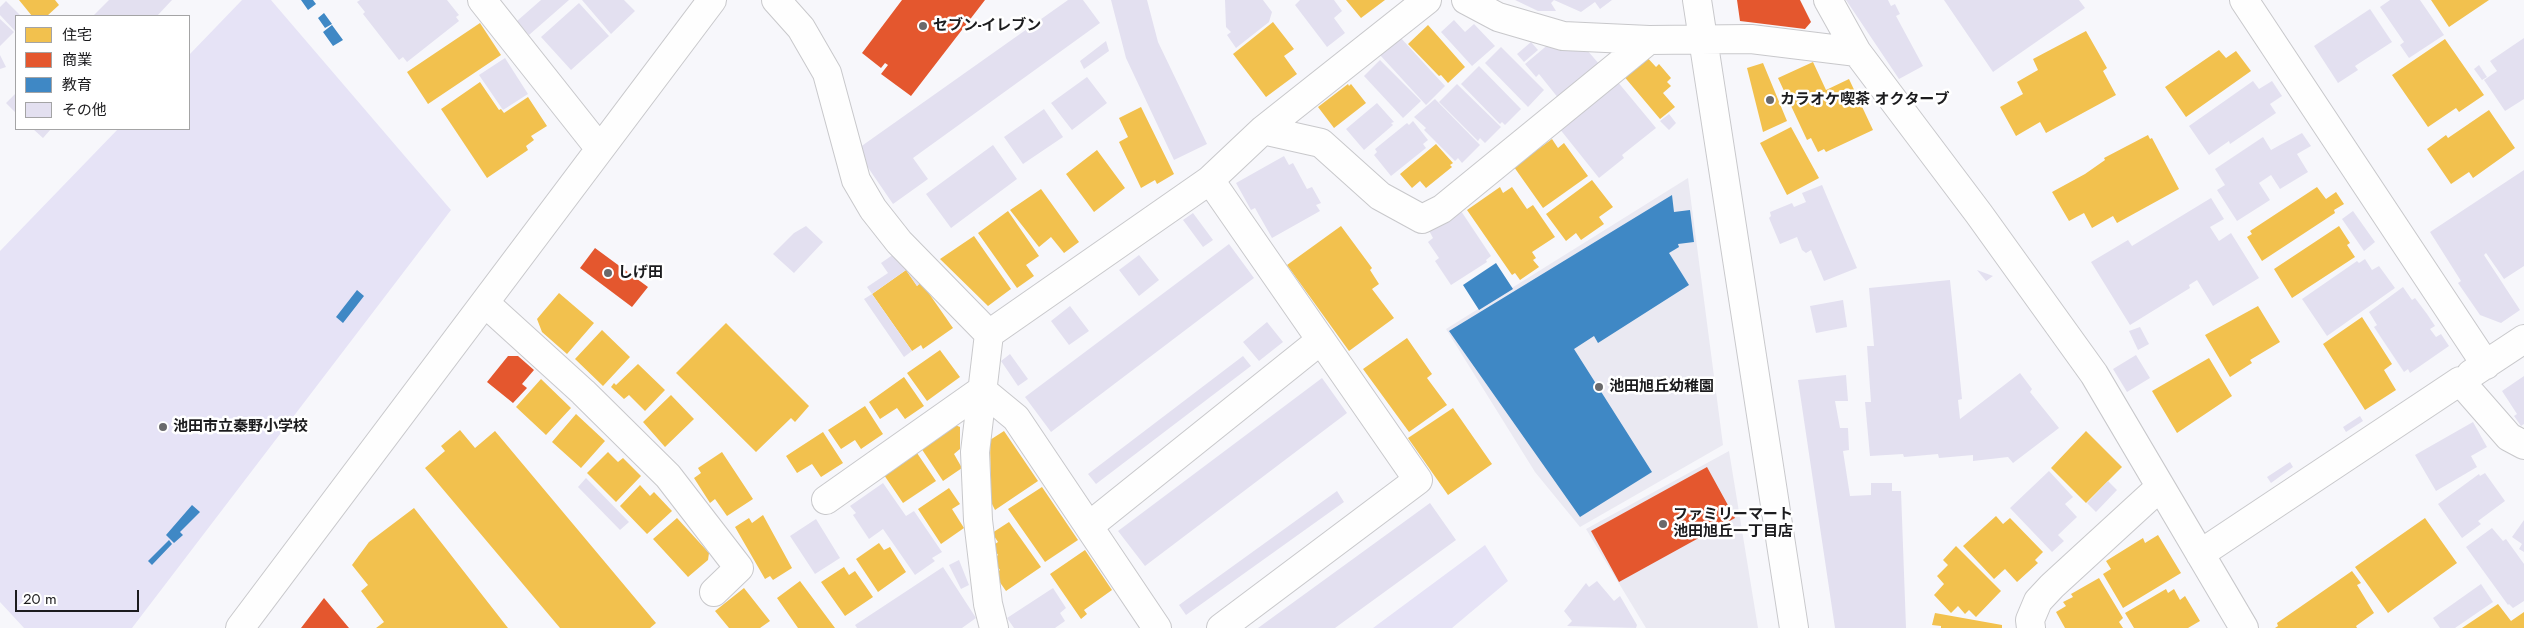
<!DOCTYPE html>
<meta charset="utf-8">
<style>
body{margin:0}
#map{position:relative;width:2524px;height:628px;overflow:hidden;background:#f7f7fb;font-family:Jost,"Noto Sans JP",sans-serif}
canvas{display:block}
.legend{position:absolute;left:15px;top:15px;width:175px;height:115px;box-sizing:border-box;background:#fff;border:1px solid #a4a4a5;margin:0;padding:6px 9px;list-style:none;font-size:15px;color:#1c1c1e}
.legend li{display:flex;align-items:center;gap:10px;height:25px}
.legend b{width:25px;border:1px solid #a4a4a5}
.scale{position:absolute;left:15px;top:590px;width:124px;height:22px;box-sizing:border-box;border:2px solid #1c1c1e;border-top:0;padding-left:6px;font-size:15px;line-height:18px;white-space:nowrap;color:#1c1c1e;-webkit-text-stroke:4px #fff;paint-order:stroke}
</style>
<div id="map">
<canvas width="2524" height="628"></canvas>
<ul class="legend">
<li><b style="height:14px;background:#f2c14e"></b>住宅</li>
<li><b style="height:14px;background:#e4572e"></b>商業</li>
<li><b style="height:14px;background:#3f88c5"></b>教育</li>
<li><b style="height:14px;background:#e3e0f0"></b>その他</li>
</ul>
<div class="scale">20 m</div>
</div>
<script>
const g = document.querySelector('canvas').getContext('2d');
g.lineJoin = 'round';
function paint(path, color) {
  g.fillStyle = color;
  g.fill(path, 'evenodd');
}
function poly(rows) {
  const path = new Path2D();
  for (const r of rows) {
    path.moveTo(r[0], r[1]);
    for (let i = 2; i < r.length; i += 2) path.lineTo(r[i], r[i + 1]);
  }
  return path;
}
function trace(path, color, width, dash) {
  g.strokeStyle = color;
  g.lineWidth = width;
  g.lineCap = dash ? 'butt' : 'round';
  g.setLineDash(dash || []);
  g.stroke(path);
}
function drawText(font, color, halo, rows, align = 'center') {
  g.font = font + ' Jost,"Noto Sans JP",sans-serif';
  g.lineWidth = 5;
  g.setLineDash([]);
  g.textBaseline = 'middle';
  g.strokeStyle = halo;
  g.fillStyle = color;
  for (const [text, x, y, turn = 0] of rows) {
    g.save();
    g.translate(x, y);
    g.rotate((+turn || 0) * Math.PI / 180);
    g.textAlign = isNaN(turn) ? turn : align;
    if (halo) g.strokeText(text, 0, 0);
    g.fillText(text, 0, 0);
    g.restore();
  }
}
paint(poly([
 [1688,178,1723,445,1580,527,1535,472,1446,329],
 [1729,451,1758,628,1646,628,1586,529]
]), '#eae9f2');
paint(poly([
 [242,0,271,0,451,210,132,628,24,628,0,602,0,251,118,129,189,129,189,55],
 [1485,545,1508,581,1452,628,1373,628]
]), '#e6e3f6');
paint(poly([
 [19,0,55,0,59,5,47,16,32,16],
 [1346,0,1385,0,1361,18],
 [2431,0,2489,0,2449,27],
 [1273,22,1294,49,1284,56,1297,74,1266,97,1233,54],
 [480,23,501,55,428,104,407,72],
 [1428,25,1465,67,1448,83,1441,75,1439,76,1408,44],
 [2086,31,2107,68,2103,71,2116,95,2046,133,2040,122,2016,136,2000,107,2023,94,2017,82,2038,70,2033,59],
 [2445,39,2484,95,2459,112,2456,108,2428,127,2392,75],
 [2219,50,2226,58,2236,51,2251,71,2186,117,2165,87],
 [1644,54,1656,67,1659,64,1671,78,1667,82,1671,86,1663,93,1675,107,1660,119,1622,74],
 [1813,62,1826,90,1849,79,1873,130,1826,152,1824,149,1818,152,1811,138,1807,140,1778,78],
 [1763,63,1787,121,1763,132,1747,68],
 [480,82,499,110,501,109,504,113,528,97,547,126,531,136,534,140,526,146,528,150,487,178,441,109],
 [1348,84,1349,86,1351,84,1366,103,1334,128,1318,107],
 [1141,107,1174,174,1157,184,1155,180,1141,188,1119,142,1128,137,1119,118],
 [2489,110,2515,148,2473,178,2469,172,2451,184,2427,149,2446,135,2448,138],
 [1791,127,1819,178,1787,195,1760,143],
 [2148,135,2150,139,2152,138,2179,189,2117,223,2113,216,2092,228,2084,213,2069,221,2052,192,2085,174,2105,160,2104,158],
 [1552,139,1558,148,1564,143,1588,176,1543,208,1514,167],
 [1436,144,1453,163,1450,165,1452,167,1426,188,1420,181,1412,188,1400,174],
 [1097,150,1125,188,1094,212,1066,174],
 [1592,180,1613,207,1599,217,1604,224,1581,240,1576,233,1566,241,1546,214],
 [1500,187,1503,193,1512,187,1527,209,1533,205,1555,237,1532,252,1536,258,1533,260,1539,267,1520,280,1515,273,1512,275,1467,210],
 [2317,187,2326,199,2336,192,2344,204,2334,210,2335,213,2262,261,2247,237,2252,234,2250,231],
 [1041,189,1079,242,1064,253,1051,237,1039,247,1010,210],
 [1008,211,1039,256,1026,265,1034,276,1017,288,978,233],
 [1341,226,1372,268,1370,270,1379,284,1372,289,1394,318,1349,351,1287,265],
 [2339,226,2350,243,2347,245,2355,257,2292,298,2274,269],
 [974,236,1011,289,988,306,940,259],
 [906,270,917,286,921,282,953,328,923,349,921,345,912,351,872,294],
 [559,293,594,323,567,354,542,332,537,319],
 [2258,306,2280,342,2250,360,2252,363,2230,377,2205,335],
 [2362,317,2392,364,2384,370,2396,390,2365,410,2323,344],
 [726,323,809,406,795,422,791,418,756,452,676,373],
 [602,330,630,357,603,386,575,359],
 [1407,338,1432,374,1427,378,1447,405,1409,432,1363,369],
 [940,350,960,377,927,401,907,373],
 [2209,358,2232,396,2177,433,2152,391],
 [638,364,665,390,645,411,629,395,624,399,611,387,614,383,616,385],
 [904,377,924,406,905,419,897,408,880,419,869,402],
 [541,379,571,408,546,435,516,407],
 [671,395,694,419,665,447,643,422],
 [865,406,883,434,861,449,855,440,841,449,828,430],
 [1453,408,1492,464,1448,495,1408,438],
 [576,414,605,441,581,468,552,442],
 [955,425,960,427,960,449,954,454,962,468,943,481,921,448],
 [460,430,475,448,495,431,656,623,650,628,560,628,425,468,445,451,441,446],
 [1004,431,1038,481,995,510,991,502,990,440],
 [2086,431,2122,467,2086,503,2051,468],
 [823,432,843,463,821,477,812,464,797,473,786,456],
 [608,452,618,462,623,458,641,476,616,502,587,473],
 [722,452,753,499,727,516,715,499,710,503,694,478,701,473,698,468],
 [917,453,936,481,903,503,884,475],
 [640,485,650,496,654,492,672,511,647,534,620,506],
 [1042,487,1078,540,1045,562,1008,509],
 [949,488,960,504,952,509,964,528,941,544,918,509],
 [414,508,440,541,508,628,376,628,384,622,361,591,368,585,352,565,369,542],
 [763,515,792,568,773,580,770,576,765,579,735,527,749,518,752,523],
 [1996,516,2003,524,2010,518,2043,552,2035,560,2038,563,2017,582,2005,569,1994,579,1963,546],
 [677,518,709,553,708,560,688,577,653,539],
 [2425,518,2457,563,2388,613,2355,567],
 [1009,522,1041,567,1006,591,994,574,1000,570,992,560,998,555,992,546,998,542,992,533],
 [2158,535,2181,573,2123,608,2103,574,2111,569,2106,561,2143,538,2145,543],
 [879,543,884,550,890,547,906,572,878,592,856,559],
 [1956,546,2001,591,1976,617,1969,610,1965,614,1958,606,1951,613,1934,595,1944,584,1937,576,1948,565,1943,560],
 [1085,550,1112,590,1084,610,1087,614,1081,619,1050,574],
 [844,567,849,575,855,571,873,597,845,616,821,582],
 [2352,571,2361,583,2357,585,2374,613,2356,626,2357,628,2275,628,2278,626,2277,623],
 [2099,578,2123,618,2119,622,2123,628,2065,628,2056,612,2066,606,2063,602,2073,597,2071,594],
 [800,581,835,628,798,628,777,598],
 [744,588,770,621,760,628,729,628,715,611],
 [2166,589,2168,593,2174,589,2180,600,2185,596,2200,621,2188,628,2134,628,2125,613],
 [2498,604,2511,621,2524,612,2524,628,2462,628],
 [1935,613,2002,625,2002,628,1941,628,1941,626,1932,625]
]), '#f2c14e');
paint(poly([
 [902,0,985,0,911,96,881,74,888,65,885,63,881,68,862,53],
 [1737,0,1800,0,1811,22,1805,29,1740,21],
 [595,248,648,287,632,307,580,268],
 [508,356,518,356,534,370,522,384,527,388,513,403,487,382],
 [1707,467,1735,518,1619,582,1591,531],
 [324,598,349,628,301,628]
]), '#e4572e');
paint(poly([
 [301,0,313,0,316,4,308,10],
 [324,13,332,24,325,28,318,18],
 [332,25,343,40,333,46,323,32],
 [1672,195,1674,212,1690,210,1694,242,1678,244,1679,247,1669,253,1689,285,1598,343,1594,336,1574,349,1652,472,1580,517,1449,331],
 [1496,263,1513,289,1479,310,1463,285],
 [357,290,364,296,343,323,336,317],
 [192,505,200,512,180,532,183,535,174,543,166,535],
 [169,540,172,544,152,565,148,561]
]), '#3f88c5');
paint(poly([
 [109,0,172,0,157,16,93,16],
 [360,0,447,0,459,15,456,17,459,21,407,62,403,57,399,60,363,14,365,12,357,2],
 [541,0,569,0,529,35,517,21],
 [582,0,624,0,635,11,611,34],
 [1068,0,1083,0,1100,23,913,158,928,179,893,204,856,150],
 [1111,0,1147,0,1158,42,1207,144,1174,160,1126,58],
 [1225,0,1263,0,1272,12,1269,22,1236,48,1227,35,1231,32,1226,27],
 [1300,0,1334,0,1342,11,1334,18,1345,33,1327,47,1295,5],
 [1515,0,1612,0,1600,9,1595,2,1581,12,1554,0,1551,3,1556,11,1538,11],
 [1846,0,1888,0,1891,6,1895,4,1900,14,1896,16,1923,66,1899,79],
 [1944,0,2079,0,2085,8,1993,72],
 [2390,0,2420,0,2444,35,2409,58,2400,45,2404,42,2380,7],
 [6,1,21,16,16,16,15,31,0,15,0,7],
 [579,3,609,36,571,70,541,37],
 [2370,9,2392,42,2355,66,2358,70,2338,83,2314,46],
 [0,19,14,32,0,46],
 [1454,20,1465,32,1474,24,1495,46,1472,66,1441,32],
 [1400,37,1445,86,1426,105,1380,55],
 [2524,38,2524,99,2505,111,2484,80,2497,71,2490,61],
 [1106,41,1109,51,1084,69,1080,61],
 [1531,42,1538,50,1524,62,1517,54],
 [1580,42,1600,65,1559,99,1539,74,1536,77,1525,64,1550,43,1564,43,1571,50],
 [1501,47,1544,90,1528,107,1485,63],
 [0,55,6,67,0,69],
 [505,58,528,94,503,110,479,75],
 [1380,60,1421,101,1403,118,1364,76],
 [2479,65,2487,77,2482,80,2474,69],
 [1479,66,1521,109,1505,125,1502,122,1500,124,1461,84],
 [1087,77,1107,103,1072,130,1051,103],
 [1617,81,1656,128,1622,155,1624,158,1599,178,1559,128],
 [2253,81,2259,89,2272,81,2282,96,2270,104,2276,113,2230,144,2229,141,2209,155,2189,126],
 [1457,84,1501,127,1485,143,1480,138,1478,141,1439,102],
 [16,93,16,113,6,103],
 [1435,99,1480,145,1462,163,1458,158,1455,161,1424,130,1426,128,1414,117],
 [1377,103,1394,122,1391,123,1393,125,1364,150,1346,129],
 [1044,109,1063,137,1023,164,1004,137],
 [1669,114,1676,123,1669,130,1660,121],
 [1413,121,1428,140,1423,144,1426,148,1391,176,1374,155,1377,152,1375,149,1407,123,1409,125],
 [33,129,51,129,43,138],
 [2302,133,2311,146,2297,154,2308,172,2280,189,2271,175,2259,183,2270,200,2237,221,2217,190,2225,185,2215,169,2263,137,2271,150],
 [993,145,1017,179,951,228,926,194],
 [1284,156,1289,165,1293,163,1307,189,1312,187,1321,203,1316,205,1320,211,1272,238,1255,208,1251,210,1236,183],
 [2524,170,2524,266,2504,279,2486,253,2484,255,2520,310,2501,323,2480,315,2458,283,2461,281,2430,232],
 [1822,185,1857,268,1824,281,1811,250,1806,253,1802,250,1797,237,1780,244,1769,218,1771,216,1770,212,1792,203,1794,207,1806,202,1802,193],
 [2211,198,2224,219,2210,227,2219,241,2231,233,2259,278,2213,306,2197,280,2189,285,2190,288,2130,325,2091,262,2128,240,2132,246],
 [1459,208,1491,256,1486,260,1487,262,1451,285,1435,261,1439,258,1428,242,1433,238,1427,227],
 [2353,211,2375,242,2364,251,2342,219],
 [1193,213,1213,240,1203,247,1183,220],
 [806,226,823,242,794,273,773,254,794,233],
 [1229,244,1254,278,1051,432,1025,397],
 [894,254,921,282,917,286,906,270,872,294,867,287,888,273,881,263],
 [1139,255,1159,280,1139,296,1119,270],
 [2365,259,2372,270,2379,266,2395,288,2327,336,2302,299,2357,261,2359,263],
 [1977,270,1993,276,1986,281],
 [1950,280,1962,399,1958,400,1960,419,2020,373,2032,389,2030,392,2059,428,2013,463,2008,457,1973,461,1973,455,1939,458,1938,454,1904,457,1903,454,1870,456,1865,402,1871,402,1867,346,1874,346,1869,288],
 [2403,287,2412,300,2415,298,2427,314,2435,326,2430,329,2436,337,2441,334,2449,346,2410,373,2408,369,2404,372,2374,327,2377,325,2369,312],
 [872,294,912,351,904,357,864,299],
 [1843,300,1847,327,1816,333,1810,306],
 [1070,306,1089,331,1069,345,1051,321],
 [1267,322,1283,342,1259,361,1243,342],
 [2140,327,2149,344,2138,350,2129,331],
 [1010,354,1028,379,1018,386,1001,361],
 [2136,355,2150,378,2127,392,2113,369],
 [1243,356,1251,366,1096,484,1088,474],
 [1846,375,1848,401,1835,401,1840,428,1848,428,1849,450,1843,451,1850,496,1871,495,1871,483,1892,483,1892,491,1901,491,1906,628,1835,628,1798,380],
 [2524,376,2524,424,2521,426,2514,416,2517,414,2502,391],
 [1322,378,1347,413,1145,566,1118,531],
 [2360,416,2363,421,2346,432,2343,427],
 [2473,422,2487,447,2471,456,2477,467,2436,491,2415,455],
 [2290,462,2293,467,2271,483,2267,477],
 [2049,471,2073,497,2065,504,2077,517,2058,535,2064,541,2052,552,2010,508],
 [2485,473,2505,501,2478,521,2481,524,2462,538,2438,504,2479,474,2480,476],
 [586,478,629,522,620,530,578,487],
 [2108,481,2117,490,2096,512,2087,503],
 [883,483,906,516,914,511,942,552,932,558,935,561,915,575,883,529,869,539,853,515,856,513,850,506],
 [1337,491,1344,502,1186,615,1179,605],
 [1430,503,1456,540,1335,628,1258,628],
 [816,519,840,558,815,574,790,536],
 [2524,520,2524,552,2519,549,2522,544,2512,537],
 [2492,528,2503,541,2506,539,2524,564,2524,601,2513,608,2509,604,2508,605,2466,547],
 [959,560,969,585,961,589,949,565],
 [943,567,976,618,962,628,857,628,855,625],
 [1597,581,1614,601,1620,596,1637,625,1636,628,1567,626,1572,621,1564,611,1586,583,1589,587],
 [2481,584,2493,602,2455,628,2440,628,2433,618],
 [1053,588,1066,608,1060,613,1065,621,1055,628,1014,628,1007,618]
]), '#e3e0f0');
const minor = poly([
 [482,0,600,149],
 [776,0,801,28,827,73,856,180,873,209,899,242,989,334],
 [1466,0,1498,17,1563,36,1649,40,1751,39,1857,52],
 [1697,0,1794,628],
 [1828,0,1857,52,1979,214,2094,374,2244,628],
 [2244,0,2486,365],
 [1263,130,1321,143,1380,196,1422,219,1442,209,1649,40],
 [1210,180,1418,480,1221,628],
 [485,303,583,392,668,476,739,568,714,592],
 [2471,374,2524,339],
 [826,500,982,390,1016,418,1157,628],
 [1089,526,1321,340],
 [2200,554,2460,381,2509,437,2524,445],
 [240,628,712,0],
 [994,628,988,604,978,520,975,452,989,334,1210,180,1263,130,1427,0],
 [2031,628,2030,620,2038,601,2052,586,2160,487]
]);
trace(minor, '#c8c8cb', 30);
trace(minor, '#fefefe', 28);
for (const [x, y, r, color] of [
 [923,26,5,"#69696b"],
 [1770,100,5,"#69696b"],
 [608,273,5,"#69696b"],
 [1599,387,5,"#69696b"],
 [163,427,5,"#69696b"],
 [1663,524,5,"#69696b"]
]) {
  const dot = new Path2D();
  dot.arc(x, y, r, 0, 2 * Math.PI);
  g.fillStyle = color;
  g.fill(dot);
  trace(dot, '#fff', 2);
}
drawText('bold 15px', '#1c1c1e', '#fff', [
 ["セブン-イレブン",933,26],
 ["カラオケ喫茶 オクターブ",1780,100],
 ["しげ田",618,273],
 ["池田旭丘幼稚園",1609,387],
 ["池田市立秦野小学校",173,427],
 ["ファミリーマート",1673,515],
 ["池田旭丘一丁目店",1673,532]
], 'left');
</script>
